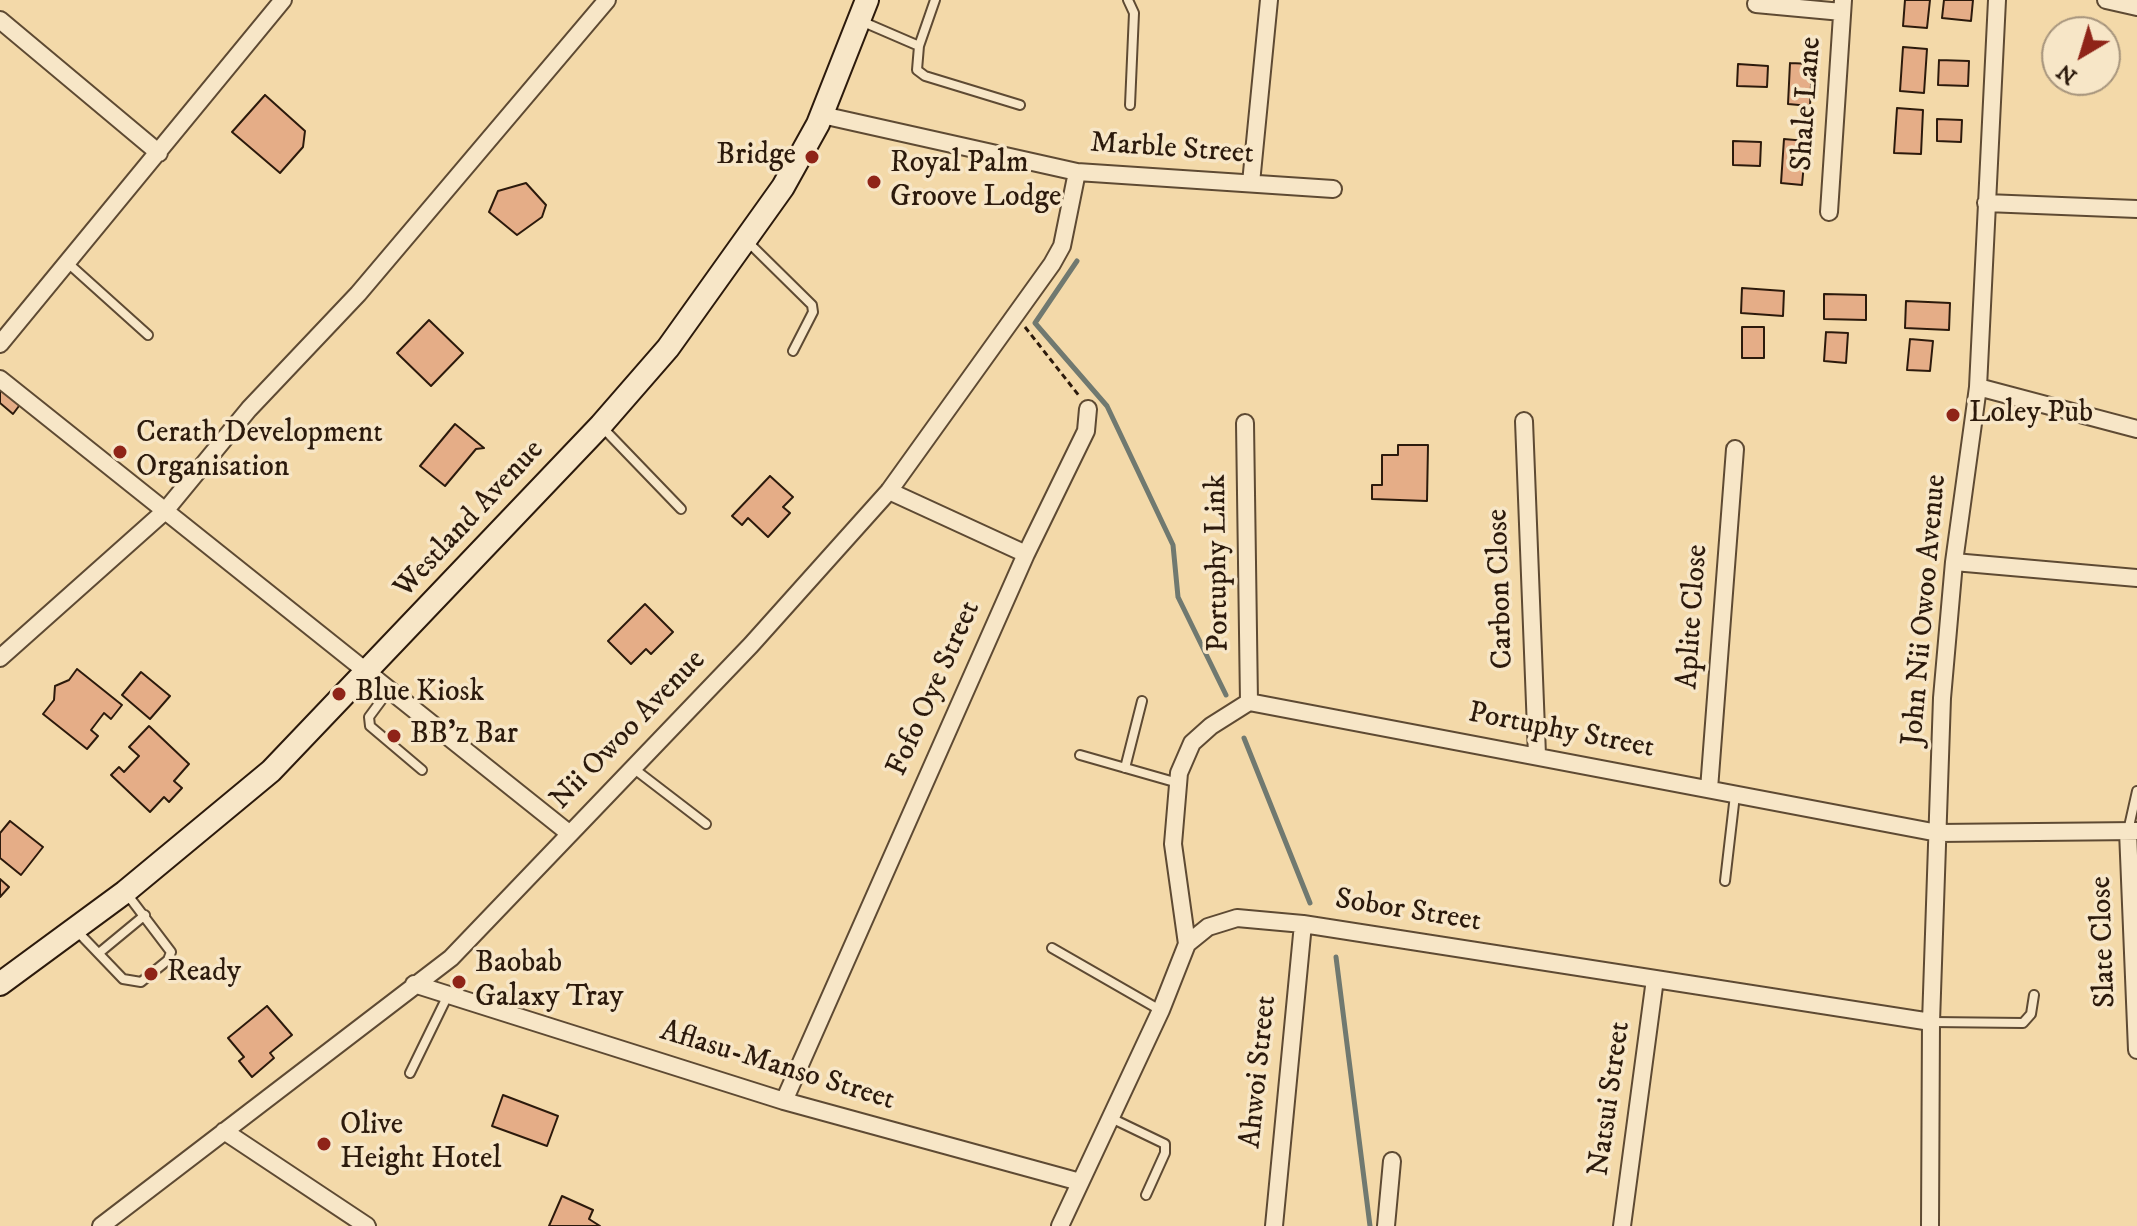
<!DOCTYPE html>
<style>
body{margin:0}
#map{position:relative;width:2137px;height:1226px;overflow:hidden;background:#f3d9a9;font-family:"IM FELL DW Pica",serif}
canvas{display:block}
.north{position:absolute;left:2041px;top:16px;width:80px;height:80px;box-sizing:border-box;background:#f7e6c7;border:2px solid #a6947c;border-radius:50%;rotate:218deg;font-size:22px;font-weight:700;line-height:32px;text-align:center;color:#2c1a0c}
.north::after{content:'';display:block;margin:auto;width:28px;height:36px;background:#8f2418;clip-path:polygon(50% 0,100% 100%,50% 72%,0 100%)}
</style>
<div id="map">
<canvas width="2137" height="1226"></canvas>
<div class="north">N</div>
</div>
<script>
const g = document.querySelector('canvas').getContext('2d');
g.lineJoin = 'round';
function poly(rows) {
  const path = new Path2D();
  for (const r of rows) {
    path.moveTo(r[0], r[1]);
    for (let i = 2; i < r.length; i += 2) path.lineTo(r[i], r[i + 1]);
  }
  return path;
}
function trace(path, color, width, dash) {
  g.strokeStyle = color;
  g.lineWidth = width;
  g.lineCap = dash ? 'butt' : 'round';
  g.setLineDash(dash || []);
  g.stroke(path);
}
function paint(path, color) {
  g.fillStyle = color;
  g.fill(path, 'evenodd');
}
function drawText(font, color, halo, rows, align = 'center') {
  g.font = font + ' "IM FELL DW Pica",serif';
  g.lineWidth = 7;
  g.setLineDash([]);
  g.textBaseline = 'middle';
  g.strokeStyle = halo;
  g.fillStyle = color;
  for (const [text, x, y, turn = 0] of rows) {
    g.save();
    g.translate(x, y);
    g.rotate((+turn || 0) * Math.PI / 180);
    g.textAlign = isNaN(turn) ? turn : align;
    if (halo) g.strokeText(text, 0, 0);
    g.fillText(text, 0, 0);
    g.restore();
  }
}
trace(poly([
 [1077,261,1035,323,1107,406,1173,545,1178,597,1226,695],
 [1244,738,1310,903],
 [1336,957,1370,1226]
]), '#707970', 5);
const building = poly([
 [1905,0,1930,0,1927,28,1903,26,1905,0],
 [1944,0,1973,0,1971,21,1942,18,1944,0],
 [1903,47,1927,49,1924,93,1900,91,1903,47],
 [1939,60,1969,61,1968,86,1938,85,1939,60],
 [1790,63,1812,64,1810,106,1788,104,1790,63],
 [1738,64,1768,66,1767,87,1737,86,1738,64],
 [265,95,305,131,303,147,280,173,232,132,265,95],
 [1897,108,1923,110,1921,154,1894,153,1897,108],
 [1937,119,1962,120,1961,142,1937,141,1937,119],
 [1784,139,1806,141,1802,185,1781,183,1784,139],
 [1733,141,1761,142,1760,166,1733,165,1733,141],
 [526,183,546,205,542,217,517,235,489,212,498,191,526,183],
 [1742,288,1784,291,1783,316,1741,313,1742,288],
 [1824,294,1866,295,1866,320,1824,319,1824,294],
 [1906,301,1950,303,1949,330,1905,328,1906,301],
 [429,320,463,353,431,386,397,353,429,320],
 [1742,327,1764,327,1764,358,1742,358,1742,327],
 [1826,332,1848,333,1846,363,1824,361,1826,332],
 [1910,339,1933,341,1930,371,1907,370,1910,339],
 [0,383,22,402,13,414,0,403,0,383],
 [455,424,484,448,476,449,445,486,420,466,455,424],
 [1398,445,1428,445,1427,501,1372,499,1372,485,1382,485,1382,455,1398,455,1398,445],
 [770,476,793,497,783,507,790,513,768,537,748,518,742,525,732,516,770,476],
 [645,604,673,632,651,654,646,649,631,664,608,641,645,604],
 [77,669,122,705,111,719,104,713,91,730,98,736,87,749,43,714,54,700,55,686,69,680,77,669],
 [141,672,170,696,150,719,122,695,141,672],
 [149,726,189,764,174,781,182,788,169,802,164,797,150,812,111,775,119,767,124,772,139,756,129,747,149,726],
 [10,821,43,847,21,875,0,858,0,833,10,821],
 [0,879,9,887,0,897,0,879],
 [267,1006,292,1035,270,1053,274,1058,252,1077,239,1061,244,1057,228,1038,267,1006],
 [503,1095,558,1116,547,1146,492,1126,503,1095],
 [562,1196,593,1210,589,1219,600,1226,549,1226,562,1196]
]);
paint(building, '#e5ad87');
trace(building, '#2c1a0c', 2);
const lane = poly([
 [935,0,919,46,917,70,925,76,1020,105],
 [1128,0,1134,13,1130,105],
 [861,21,919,46],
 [747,241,812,305,813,312,793,351],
 [69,264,148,335],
 [601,426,681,509],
 [389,690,369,717,370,726,422,770],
 [1080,755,1178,783],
 [633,768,706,824],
 [1125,768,1142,701],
 [2128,831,2137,791],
 [1725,881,1735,795],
 [76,930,123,979,141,982,168,960,171,952,127,894],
 [1052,948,1160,1010],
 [99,953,145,915],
 [1932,1022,2023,1023,2031,1014,2034,995],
 [410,1073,448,995],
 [1111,1118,1165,1144,1165,1153,1146,1195]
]);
const street = poly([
 [2106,0,2137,7],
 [1756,4,1842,12],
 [0,20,159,153],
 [822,115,1077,172,1333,189],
 [1251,183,1269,0],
 [1986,203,2137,209],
 [1829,212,1843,0],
 [0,344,283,0],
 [0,379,570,834],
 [1978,387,2137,429],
 [1524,421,1537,755],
 [1245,423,1249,702],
 [889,491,1026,554],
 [1954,562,2137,578],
 [0,658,165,511,249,409,358,294,607,0],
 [1709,789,1735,449],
 [2128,831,2137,1050],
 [1187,944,1173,844,1179,773,1192,743,1211,726,1249,702,1938,833,2137,831],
 [414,984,784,1101,1080,1182],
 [784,1101,1026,554,1086,431,1088,409],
 [224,1131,367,1226],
 [101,1226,451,958,751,645,889,491,1052,264,1062,246,1077,172],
 [1060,1226,1161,1010,1187,944,1208,927,1237,918,1303,924,1931,1022],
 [1274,1226,1303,924],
 [1386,1226,1392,1161],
 [1622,1226,1655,979],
 [1930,1226,1931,1022,1942,698,1954,562,1978,387,1997,0]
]);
const secondary = poly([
 [0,984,125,892,271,771,601,425,668,348,783,187,818,124,867,0]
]);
trace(lane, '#5e4a33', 12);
trace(street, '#5e4a33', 20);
trace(secondary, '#2c1a0c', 26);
trace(poly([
 [1025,327,1080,397]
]), '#2c1a0c', 3, [6, 4]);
trace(lane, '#f7e6c7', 8);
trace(street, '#f7e6c7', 16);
trace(secondary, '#f7e6c7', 22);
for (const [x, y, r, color] of [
 [812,157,8,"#8f2418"],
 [874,182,8,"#8f2418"],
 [1953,415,8,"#8f2418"],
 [120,452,8,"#8f2418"],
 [339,694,8,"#8f2418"],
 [394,736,8,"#8f2418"],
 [151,974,8,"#8f2418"],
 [459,982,8,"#8f2418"],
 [324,1144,8,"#8f2418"]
]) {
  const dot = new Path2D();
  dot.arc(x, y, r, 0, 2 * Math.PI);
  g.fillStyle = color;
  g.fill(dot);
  trace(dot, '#f7e6c7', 3);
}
drawText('30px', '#2c1a0c', '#f7e6c7', [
 ["Shale Lane",1808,104,-86],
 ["Marble Street",1172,150,4],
 ["Westland Avenue",470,520,-47],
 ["Portuphy Link",1219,563,-91],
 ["Carbon Close",1502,589,-92],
 ["John Nii Owoo Avenue",1926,610,-85],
 ["Aplite Close",1694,617,-86],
 ["Fofo Oye Street",935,689,-66],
 ["Nii Owoo Avenue",629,731,-46],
 ["Portuphy Street",1561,732,11],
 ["Sobor Street",1408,912,9],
 ["Slate Close",2105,942,-92],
 ["Aflasu-Manso Street",777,1067,17],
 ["Ahwoi Street",1260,1072,-84],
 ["Natsui Street",1611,1099,-82]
]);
drawText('30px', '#2c1a0c', '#f7e6c7', [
 ["Bridge",796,157,"right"],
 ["Royal Palm",890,165],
 ["Groove Lodge",890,199],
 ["Loley Pub",1969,415],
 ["Cerath Development",136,435],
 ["Organisation",136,469],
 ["Blue Kiosk",355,694],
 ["BB'z Bar",410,736],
 ["Baobab",475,965],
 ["Galaxy Tray",475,999],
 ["Ready",167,974],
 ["Olive",340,1127],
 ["Height Hotel",340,1161]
], 'left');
</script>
